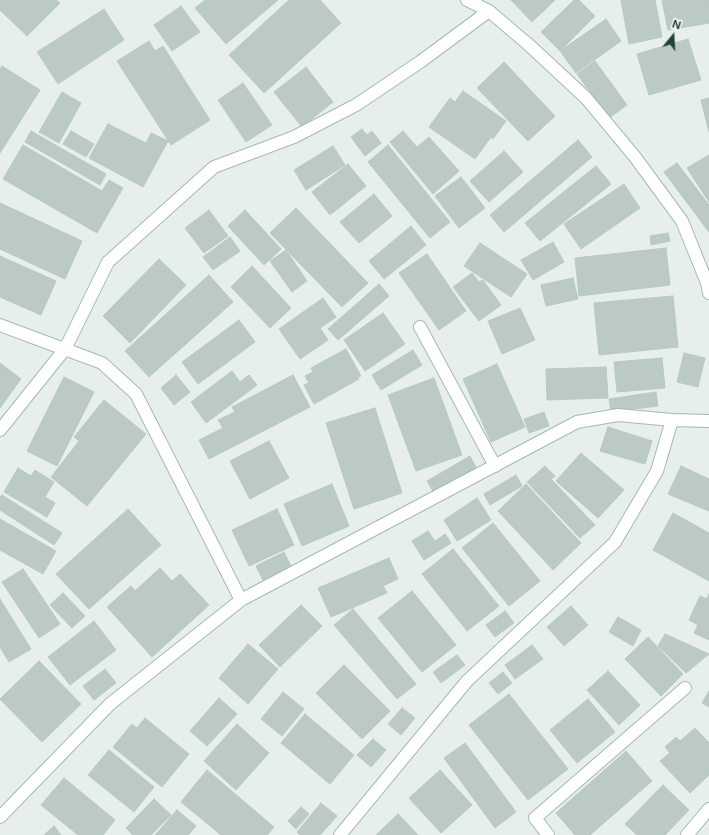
<!DOCTYPE html>
<style>
body{margin:0}
#map{position:relative;width:709px;height:835px;overflow:hidden;background:#e6efeb;font-family:Inter,sans-serif}
canvas{display:block}
.north{position:absolute;left:653px;top:16px;width:40px;height:40px;-webkit-text-stroke:3px #f7fbf9;paint-order:stroke;rotate:18deg;font-size:11px;font-weight:700;line-height:16px;text-align:center;color:#24423a}
.north::after{content:'';display:block;margin:auto;width:14px;height:18px;background:#24423a;clip-path:polygon(50% 0,100% 100%,50% 72%,0 100%)}
</style>
<div id="map">
<canvas width="709" height="835"></canvas>
<div class="north">N</div>
</div>
<script>
const g = document.querySelector('canvas').getContext('2d');
g.lineJoin = 'round';
function paint(path, color) {
  g.fillStyle = color;
  g.fill(path, 'evenodd');
}
function poly(rows) {
  const path = new Path2D();
  for (const r of rows) {
    path.moveTo(r[0], r[1]);
    for (let i = 2; i < r.length; i += 2) path.lineTo(r[i], r[i + 1]);
  }
  return path;
}
function trace(path, color, width, dash) {
  g.strokeStyle = color;
  g.lineWidth = width;
  g.lineCap = dash ? 'butt' : 'round';
  g.setLineDash(dash || []);
  g.stroke(path);
}
const building = poly([
 [0,0,56,0,60,3,27,36,0,10,0,0],
 [205,0,278,0,226,44,195,8,205,0],
 [289,0,320,0,341,23,264,93,229,55,289,0],
 [511,0,555,0,532,22,511,0],
 [574,0,579,0,595,16,560,51,541,32,574,0],
 [621,0,655,0,662,37,629,44,621,0],
 [662,0,709,0,709,23,668,30,662,0],
 [181,6,200,32,172,51,154,25,181,6],
 [104,9,124,40,58,84,37,52,104,9],
 [606,19,621,41,576,73,560,51,606,19],
 [688,39,701,80,649,95,637,54,688,39],
 [149,41,155,51,163,46,210,120,171,145,117,61,149,41],
 [595,61,627,105,609,118,577,74,595,61],
 [504,62,555,116,528,141,477,88,504,62],
 [2,66,40,90,0,153,0,69,2,66],
 [306,67,333,102,302,127,274,92,306,67],
 [243,83,272,125,246,142,218,100,243,83],
 [463,91,506,121,493,139,491,137,475,159,429,127,450,98,455,102,463,91],
 [62,92,81,103,59,143,39,132,62,92],
 [709,98,709,132,701,100,709,98],
 [108,124,146,143,151,133,168,141,143,187,89,158,108,124],
 [362,129,367,135,372,131,381,143,365,156,351,137,362,129],
 [31,131,106,174,100,185,25,142,31,131],
 [71,131,94,144,86,157,63,144,71,131],
 [403,131,417,147,429,137,459,171,433,194,390,142,403,131],
 [578,140,592,157,504,232,490,215,578,140],
 [23,145,102,191,109,180,123,188,97,233,3,179,23,145],
 [388,145,450,222,430,238,368,162,388,145],
 [333,146,345,165,306,190,294,170,333,146],
 [504,151,523,172,489,202,470,181,504,151],
 [709,155,709,202,687,168,709,155],
 [677,163,709,205,709,232,664,172,677,163],
 [348,164,366,186,330,215,312,192,348,164],
 [596,166,611,184,540,241,525,223,596,166],
 [461,177,485,208,459,228,435,196,461,177],
 [624,184,640,208,581,249,564,224,624,184],
 [374,194,392,216,359,243,340,222,374,194],
 [0,203,82,241,65,279,0,249,0,203],
 [296,208,368,283,342,307,270,233,296,208],
 [209,210,228,236,204,253,185,228,209,210],
 [245,210,281,249,264,265,228,226,245,210],
 [411,226,426,245,384,279,369,261,411,226],
 [668,233,670,241,651,245,650,236,668,233],
 [230,237,240,251,213,270,203,257,230,237],
 [553,242,564,262,533,280,521,260,553,242],
 [480,243,527,274,511,297,464,266,480,243],
 [666,248,670,285,579,296,575,258,666,248],
 [286,250,307,281,292,292,270,261,286,250],
 [427,254,466,311,439,330,399,273,427,254],
 [0,256,56,281,41,315,0,297,0,256],
 [159,259,186,285,130,343,103,316,159,259],
 [252,266,291,308,270,328,231,287,252,266],
 [472,273,479,282,483,280,501,305,479,321,453,287,472,273],
 [209,275,233,302,149,377,125,351,209,275],
 [573,278,578,299,546,306,541,285,573,278],
 [379,284,389,296,338,340,328,329,379,284],
 [673,296,678,347,599,355,594,303,673,296],
 [323,298,336,317,320,328,328,340,300,359,279,329,323,298],
 [520,308,535,340,502,354,488,321,520,308],
 [383,313,405,344,365,371,344,340,383,313],
 [239,320,255,342,198,384,182,362,239,320],
 [346,349,361,376,358,377,359,379,314,404,304,385,309,383,305,376,313,372,311,368,346,349],
 [413,350,422,365,381,390,372,375,413,350],
 [684,353,705,358,698,387,677,382,684,353],
 [662,358,665,388,617,392,614,362,662,358],
 [0,363,21,379,0,408,0,363],
 [497,364,525,427,491,442,463,379,497,364],
 [606,367,608,398,547,400,546,369,606,367],
 [232,371,240,382,249,375,257,385,206,423,191,402,232,371],
 [176,375,190,392,174,405,161,388,176,375],
 [293,375,310,407,209,459,199,440,223,428,218,420,235,412,232,407,293,375],
 [64,377,94,392,57,466,27,451,64,377],
 [434,378,462,455,416,471,388,395,434,378],
 [656,392,658,406,611,412,609,399,656,392],
 [104,400,146,434,87,506,51,477,79,441,74,437,104,400],
 [375,408,402,493,354,509,326,423,375,408],
 [544,412,549,426,529,433,524,419,544,412],
 [608,427,652,441,645,464,600,451,608,427],
 [269,441,289,478,250,499,230,461,269,441],
 [581,453,624,490,598,518,556,481,581,453],
 [470,456,477,469,434,493,427,481,470,456],
 [545,466,555,476,551,479,595,525,580,538,527,482,545,466],
 [681,466,709,479,709,511,668,494,681,466],
 [18,468,31,476,35,470,54,482,45,497,55,503,47,517,4,492,18,468],
 [516,475,522,486,490,505,484,494,516,475],
 [332,484,349,526,302,546,284,504,332,484],
 [526,484,581,543,553,570,498,511,526,484],
 [2,495,62,533,54,545,0,510,0,497,2,495],
 [477,498,491,520,457,541,444,520,477,498],
 [128,509,161,545,89,609,56,574,128,509],
 [277,509,294,545,249,566,232,530,277,509],
 [673,513,709,533,709,581,653,550,673,513],
 [0,519,56,551,43,574,0,550,0,519],
 [493,523,540,581,509,606,462,548,493,523],
 [428,531,435,541,445,534,451,543,424,560,412,541,428,531],
 [453,549,499,606,467,631,422,574,453,549],
 [284,552,291,566,263,580,256,566,284,552],
 [389,558,398,579,383,586,387,593,331,617,318,588,389,558],
 [160,568,172,581,180,574,209,605,152,657,107,607,131,586,135,591,160,568],
 [23,569,60,624,39,638,2,582,23,569],
 [412,591,456,645,422,672,378,618,412,591],
 [63,593,85,616,72,628,50,605,63,593],
 [709,594,709,640,694,633,698,625,689,620,700,596,707,599,709,594],
 [0,599,31,649,9,662,0,647,0,599],
 [301,605,322,626,280,667,259,645,301,605],
 [571,606,588,625,564,646,547,627,571,606],
 [353,609,416,684,397,699,334,625,353,609],
 [505,611,514,623,495,637,486,625,505,611],
 [618,617,641,630,633,646,609,632,618,617],
 [94,621,116,650,70,685,48,657,94,621],
 [665,634,709,654,686,673,658,646,665,634],
 [648,637,683,674,661,696,625,659,648,637],
 [248,644,278,669,248,704,219,678,248,644],
 [532,645,543,659,515,679,505,665,532,645],
 [457,655,465,665,441,683,433,672,457,655],
 [39,661,81,704,42,742,0,699,39,661],
 [344,665,390,711,362,739,316,693,344,665],
 [105,669,116,683,94,700,83,686,105,669],
 [608,671,640,705,619,725,587,690,608,671],
 [503,672,512,683,498,694,489,683,503,672],
 [709,691,709,707,702,703,709,691],
 [283,692,304,709,282,736,261,719,283,692],
 [509,694,568,769,528,800,469,725,509,694],
 [219,698,237,714,207,746,190,731,219,698],
 [588,699,615,732,577,763,550,730,588,699],
 [402,708,415,718,401,735,388,724,402,708],
 [305,714,354,755,330,784,281,743,305,714],
 [145,718,189,754,162,787,113,747,132,724,137,728,145,718],
 [237,724,269,753,236,790,204,761,237,724],
 [695,728,709,743,709,775,690,793,660,761,670,753,665,747,676,737,680,741,695,728],
 [373,739,386,750,371,767,357,755,373,739],
 [465,743,516,812,495,828,444,758,465,743],
 [109,750,154,787,134,812,88,775,109,750],
 [626,751,652,781,590,835,575,835,556,813,626,751],
 [207,770,274,827,267,835,221,835,181,802,207,770],
 [440,770,472,805,441,833,409,798,440,770],
 [64,778,115,820,103,835,78,835,41,805,64,778],
 [663,785,689,810,665,835,637,835,625,824,663,785],
 [154,799,171,815,151,835,133,835,126,828,154,799],
 [321,803,337,816,320,835,300,835,297,832,321,803],
 [301,807,309,814,296,829,288,821,301,807],
 [177,810,196,826,188,835,155,835,177,810],
 [398,814,418,835,376,835,398,814],
 [54,826,61,835,44,835,54,826]
]);
paint(building, '#bbcac4');
trace(building, '#b8c9c2', 1);
const street = poly([
 [467,0,489,11,529,45,586,98,635,157,682,221,707,283,709,293],
 [0,325,102,363,136,394,241,600],
 [420,327,495,466],
 [0,430,65,349,108,262,214,167,294,137,356,105,420,62,489,11],
 [0,817,110,704,241,600,577,422,618,415,672,420,709,421],
 [340,835,467,681,615,542,657,471,672,420],
 [548,835,535,818,685,688],
 [687,835,709,809]
]);
trace(street, '#a8b8b2', 14);
trace(street, '#fff', 12);
</script>
